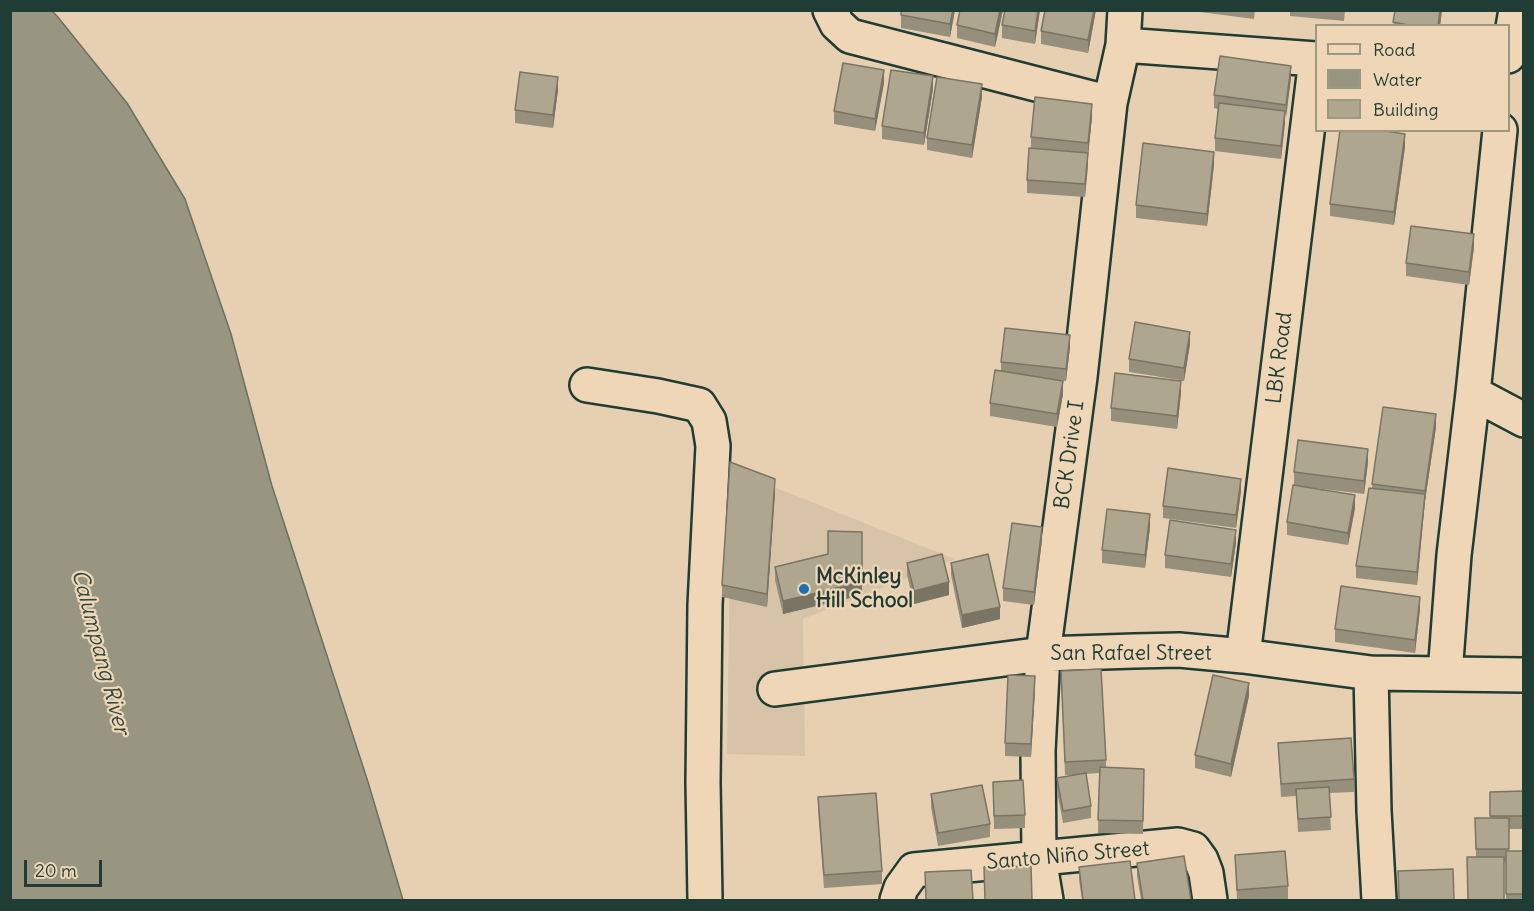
<!DOCTYPE html>
<meta charset="utf-8">
<style>
body{margin:0}
#map{position:relative;width:1534px;height:911px;overflow:hidden;background:#e7d0b2;font-family:Delius,sans-serif}
canvas{display:block}
.frame{position:absolute;inset:0;border:12px solid #1f3d34;pointer-events:none}
.legend{position:absolute;left:1315px;top:24px;width:195px;height:108px;box-sizing:border-box;background:#efd6b7;border:2px solid #9c9983;margin:0;padding:8px 10px;list-style:none;font-size:18px;color:#1f3d34}
.legend li{display:flex;align-items:center;gap:12px;height:30px}
.legend b{width:30px;border:2px solid #9c9983}
.scale{position:absolute;left:24px;top:860px;width:78px;height:27px;box-sizing:border-box;border:3px solid #1f3d34;border-top:0;padding-left:8px;font-size:18px;line-height:21px;white-space:nowrap;color:#1f3d34;-webkit-text-stroke:4px #efd6b7;paint-order:stroke}
</style>
<div id="map">
<canvas width="1534" height="911"></canvas>
<div class="frame"></div>
<ul class="legend">
<li><b style="height:8px;background:#efd6b7"></b>Road</li>
<li><b style="height:16px;background:#989580"></b>Water</li>
<li><b style="height:16px;background:#afa68f"></b>Building</li>
</ul>
<div class="scale">20 m</div>
</div>
<script>
const g = document.querySelector('canvas').getContext('2d');
g.lineJoin = 'round';
function paint(path, color) {
  g.fillStyle = color;
  g.fill(path, 'evenodd');
}
function poly(rows) {
  const path = new Path2D();
  for (const r of rows) {
    path.moveTo(r[0], r[1]);
    for (let i = 2; i < r.length; i += 2) path.lineTo(r[i], r[i + 1]);
  }
  return path;
}
function trace(path, color, width, dash) {
  g.strokeStyle = color;
  g.lineWidth = width;
  g.lineCap = dash ? 'butt' : 'round';
  g.setLineDash(dash || []);
  g.stroke(path);
}
function drawText(font, color, halo, rows, align = 'center') {
  g.font = font + ' Delius,sans-serif';
  g.lineWidth = 4.5;
  g.setLineDash([]);
  g.textBaseline = 'middle';
  g.strokeStyle = halo;
  g.fillStyle = color;
  for (const [text, x, y, turn = 0] of rows) {
    g.save();
    g.translate(x, y);
    g.rotate((+turn || 0) * Math.PI / 180);
    g.textAlign = isNaN(turn) ? turn : align;
    if (halo) g.strokeText(text, 0, 0);
    g.fillText(text, 0, 0);
    g.restore();
  }
}
paint(poly([
 [731,470,955,559,803,619,805,756,727,754]
]), '#d6c3a8');
const water = poly([
 [10,11,52,11,57,16,127,103,185,199,231,334,272,486,368,782,403,900,11,900,10,11]
]);
paint(water, '#989580');
trace(water, '#687262', 1.5);
const minor = poly([
 [830,10,837,24,850,36,1110,103],
 [1123,45,1316,59],
 [1508,56,1516,10],
 [587,385,658,396,699,405,709,421,713,446,705,605,703,782,705,900],
 [1473,393,1524,420],
 [1243,656,1316,59],
 [1371,673,1374,811,1379,900],
 [1445,674,1454,555,1473,393,1500,130],
 [775,689,1043,654,1134,651,1179,650,1243,656,1371,673,1524,675],
 [897,900,901,888,914,870,1178,845,1193,849,1201,860,1206,873,1210,900],
 [1046,900,1039,858,1038,751,1043,654,1080,377,1110,103,1123,45,1125,10]
]);
trace(minor, '#1f3d34', 38);
trace(minor, '#efd6b7', 33);
paint(poly([
 [955,10,950,37,901,28,901,15],
 [960,10,1003,10,995,47,957,38,957,25],
 [1040,10,1035,44,1002,38,1002,25],
 [1096,10,1088,53,1041,44,1041,31],
 [1200,10,1255,10,1254,19,1200,12],
 [1290,10,1345,10,1344,21,1290,16],
 [1395,10,1442,10,1440,26,1393,26],
 [1291,78,1285,118,1281,159,1215,151,1215,138,1218,109,1214,108,1214,95],
 [884,83,875,131,834,124,834,111],
 [933,89,924,145,882,139,882,126],
 [558,90,553,128,515,123,515,110],
 [982,97,972,158,927,150,927,138],
 [1092,116,1088,156,1085,197,1027,193,1027,180,1031,149,1031,137],
 [1405,147,1394,225,1330,216,1330,204],
 [1214,165,1207,226,1136,218,1136,205],
 [1474,247,1469,285,1406,276,1406,263],
 [1190,344,1184,381,1181,381,1181,393,1177,429,1111,421,1111,408,1180,380,1129,372,1129,359],
 [1070,347,1066,381,1063,381,1063,394,1057,427,990,416,990,403,1001,371,1001,362],
 [1436,427,1425,501,1417,585,1356,578,1356,566,1372,488,1372,484],
 [1368,462,1364,494,1298,486,1355,508,1348,545,1287,535,1287,522,1294,485,1294,472],
 [1241,491,1236,528,1163,518,1163,506],
 [775,492,767,607,722,597,722,585],
 [1150,527,1145,568,1102,563,1102,550],
 [862,532,862,595,783,614,775,580,775,567,828,554],
 [1042,540,1034,605,1003,601,1003,588],
 [1236,543,1231,577,1165,568,1165,555],
 [907,563,949,595,914,604,907,575],
 [951,563,1000,619,962,628,951,575],
 [1420,609,1415,653,1335,642,1335,629],
 [1061,671,1106,760,1106,768,1144,769,1143,834,1098,833,1099,773,1086,774,1091,806,1091,818,1063,823,1057,791,1057,778,1075,775,1065,775],
 [1035,689,1031,757,1005,756,1005,743],
 [1249,696,1231,777,1195,768,1195,755],
 [1278,743,1354,779,1354,792,1329,793,1331,830,1298,832,1296,796,1281,797],
 [993,782,1025,815,1025,828,994,829],
 [1524,791,1524,829,1509,829,1509,851,1524,851,1524,900,1506,900,1506,862,1504,862,1504,900,1468,900,1467,857,1476,857,1475,818,1490,818,1490,792],
 [931,794,990,824,990,837,938,846,931,807],
 [818,797,882,871,882,884,824,888,818,810],
 [1235,855,1288,886,1288,899,1263,900,1237,900],
 [1137,863,1191,900,1141,900,1137,876],
 [1079,867,1135,900,1082,900,1079,880]
]), '#968f7b');
paint(poly([
 [953,10,955,10,950,37,950,24],
 [1000,10,1003,10,995,47,995,34],
 [1038,10,1040,10,1035,44,1035,31],
 [1094,10,1096,10,1088,53,1088,40],
 [1440,10,1442,10,1440,26,1438,26],
 [1291,66,1291,78,1286,118,1286,105],
 [884,70,884,83,875,131,875,119],
 [933,76,933,89,924,145,924,133],
 [558,77,558,90,553,128,553,115],
 [982,84,982,97,972,158,972,145],
 [1092,104,1092,116,1088,156,1088,143],
 [1285,111,1285,124,1281,159,1281,146],
 [1405,134,1405,147,1394,225,1394,212],
 [1214,152,1214,165,1207,226,1207,214],
 [1088,153,1088,166,1085,197,1085,184],
 [1474,234,1474,247,1469,285,1469,272],
 [1190,332,1190,344,1184,381,1184,368],
 [1070,335,1070,347,1066,381,1066,369],
 [1063,381,1063,394,1057,427,1057,414],
 [1181,381,1181,393,1177,429,1177,416],
 [1436,414,1436,427,1425,501,1417,585,1417,572,1425,491],
 [1368,449,1368,462,1364,494,1364,481],
 [775,479,775,492,767,607,767,594],
 [1241,479,1241,491,1236,528,1236,515],
 [1355,495,1355,508,1348,545,1348,533],
 [1150,514,1150,527,1145,568,1145,555],
 [1042,527,1042,540,1034,605,1034,592],
 [1236,530,1236,543,1231,577,1231,564],
 [862,532,862,595,783,614,783,601,862,582],
 [949,582,949,595,914,604,914,591],
 [1420,597,1420,609,1415,653,1415,640],
 [1000,607,1000,619,962,628,962,615],
 [1035,676,1035,689,1031,757,1031,744],
 [1249,683,1249,696,1231,777,1231,764]
]), '#7a7464');
const building = poly([
 [901,10,953,10,950,24,901,15,901,10],
 [960,10,1000,10,995,34,957,25,960,10],
 [1005,10,1038,10,1035,31,1002,25,1005,10],
 [1045,10,1094,10,1088,40,1041,31,1045,10],
 [1395,10,1440,10,1438,26,1414,26,1393,22,1395,10],
 [1220,56,1291,66,1286,105,1214,95,1220,56],
 [843,63,884,70,875,119,834,111,843,63],
 [891,70,933,76,924,133,882,126,891,70],
 [520,72,558,77,553,115,515,110,520,72],
 [937,77,982,84,972,145,927,138,937,77],
 [1035,97,1092,104,1088,143,1031,137,1035,97],
 [1219,103,1285,111,1281,146,1215,138,1219,103],
 [1340,130,1379,130,1405,134,1394,212,1330,204,1340,130],
 [1143,143,1214,152,1207,214,1136,205,1143,143],
 [1029,148,1088,153,1085,184,1027,180,1029,148],
 [1411,226,1474,234,1469,272,1406,263,1411,226],
 [1135,322,1190,332,1184,368,1129,359,1135,322],
 [1005,328,1070,335,1066,369,1001,362,1005,328],
 [995,370,1063,381,1057,414,990,403,995,370],
 [1115,373,1181,381,1177,416,1111,408,1115,373],
 [1383,407,1436,414,1425,491,1372,484,1383,407],
 [1298,440,1368,449,1364,481,1294,472,1298,440],
 [730,462,775,479,767,594,722,585,730,462],
 [1168,468,1241,479,1236,515,1163,506,1168,468],
 [1293,485,1355,495,1348,533,1287,522,1293,485],
 [1369,488,1425,494,1417,572,1356,566,1369,488],
 [1107,509,1150,514,1145,555,1102,550,1107,509],
 [1170,520,1236,530,1231,564,1165,555,1170,520],
 [1012,523,1042,527,1034,592,1003,588,1012,523],
 [828,531,862,532,862,572,859,572,862,582,783,601,775,567,828,554,828,531],
 [942,554,949,582,914,591,907,563,942,554],
 [988,554,1000,607,962,615,951,563,988,554],
 [1341,586,1420,597,1415,640,1335,629,1341,586],
 [1101,669,1106,760,1065,762,1061,671,1101,669],
 [1008,675,1035,676,1031,744,1005,743,1008,675],
 [1213,675,1249,683,1231,764,1195,755,1213,675],
 [1351,738,1354,779,1281,784,1278,743,1351,738],
 [1100,767,1144,769,1143,821,1098,820,1100,767],
 [1086,773,1091,806,1063,811,1057,778,1086,773],
 [1023,780,1025,815,994,816,993,782,1023,780],
 [982,785,990,824,938,833,931,794,982,785],
 [1329,787,1331,817,1298,819,1296,789,1329,787],
 [1524,791,1524,816,1490,816,1490,792,1524,791],
 [876,793,882,871,824,875,818,797,876,793],
 [1475,818,1509,818,1509,849,1476,849,1475,818],
 [1285,851,1288,886,1237,890,1235,855,1285,851],
 [1506,851,1524,851,1524,894,1506,894,1506,851],
 [1184,856,1191,900,1143,900,1137,863,1184,856],
 [1467,857,1504,857,1504,900,1468,900,1467,857],
 [1130,861,1135,900,1083,900,1079,867,1130,861],
 [1031,866,1032,900,985,900,984,867,1031,866],
 [1453,869,1454,900,1399,900,1398,871,1453,869],
 [971,870,973,900,926,900,925,872,971,870]
]);
paint(building, '#afa68f');
trace(building, '#7a7464', 1.5);
for (const [x, y, r, color] of [
 [804,589,6,"#1f6fb2"]
]) {
  const dot = new Path2D();
  dot.arc(x, y, r, 0, 2 * Math.PI);
  g.fillStyle = color;
  g.fill(dot);
  trace(dot, '#efd6b7', 2);
}
drawText('21px', '#1f3d34', '#efd6b7', [
 ["LBK Road",1280,358,-83],
 ["BCK Drive I",1070,455,-82],
 ["San Rafael Street",1131,654],
 ["Santo Niño Street",1068,856,-5]
]);
drawText('bold 21px', '#1f3d34', '#efd6b7', [
 ["McKinley",816,577],
 ["Hill School",816,601]
], 'left');
drawText('italic 22px', '#314a3f', '#efd6b7', [
 ["Calumpang River",100,652,75]
]);
</script>
